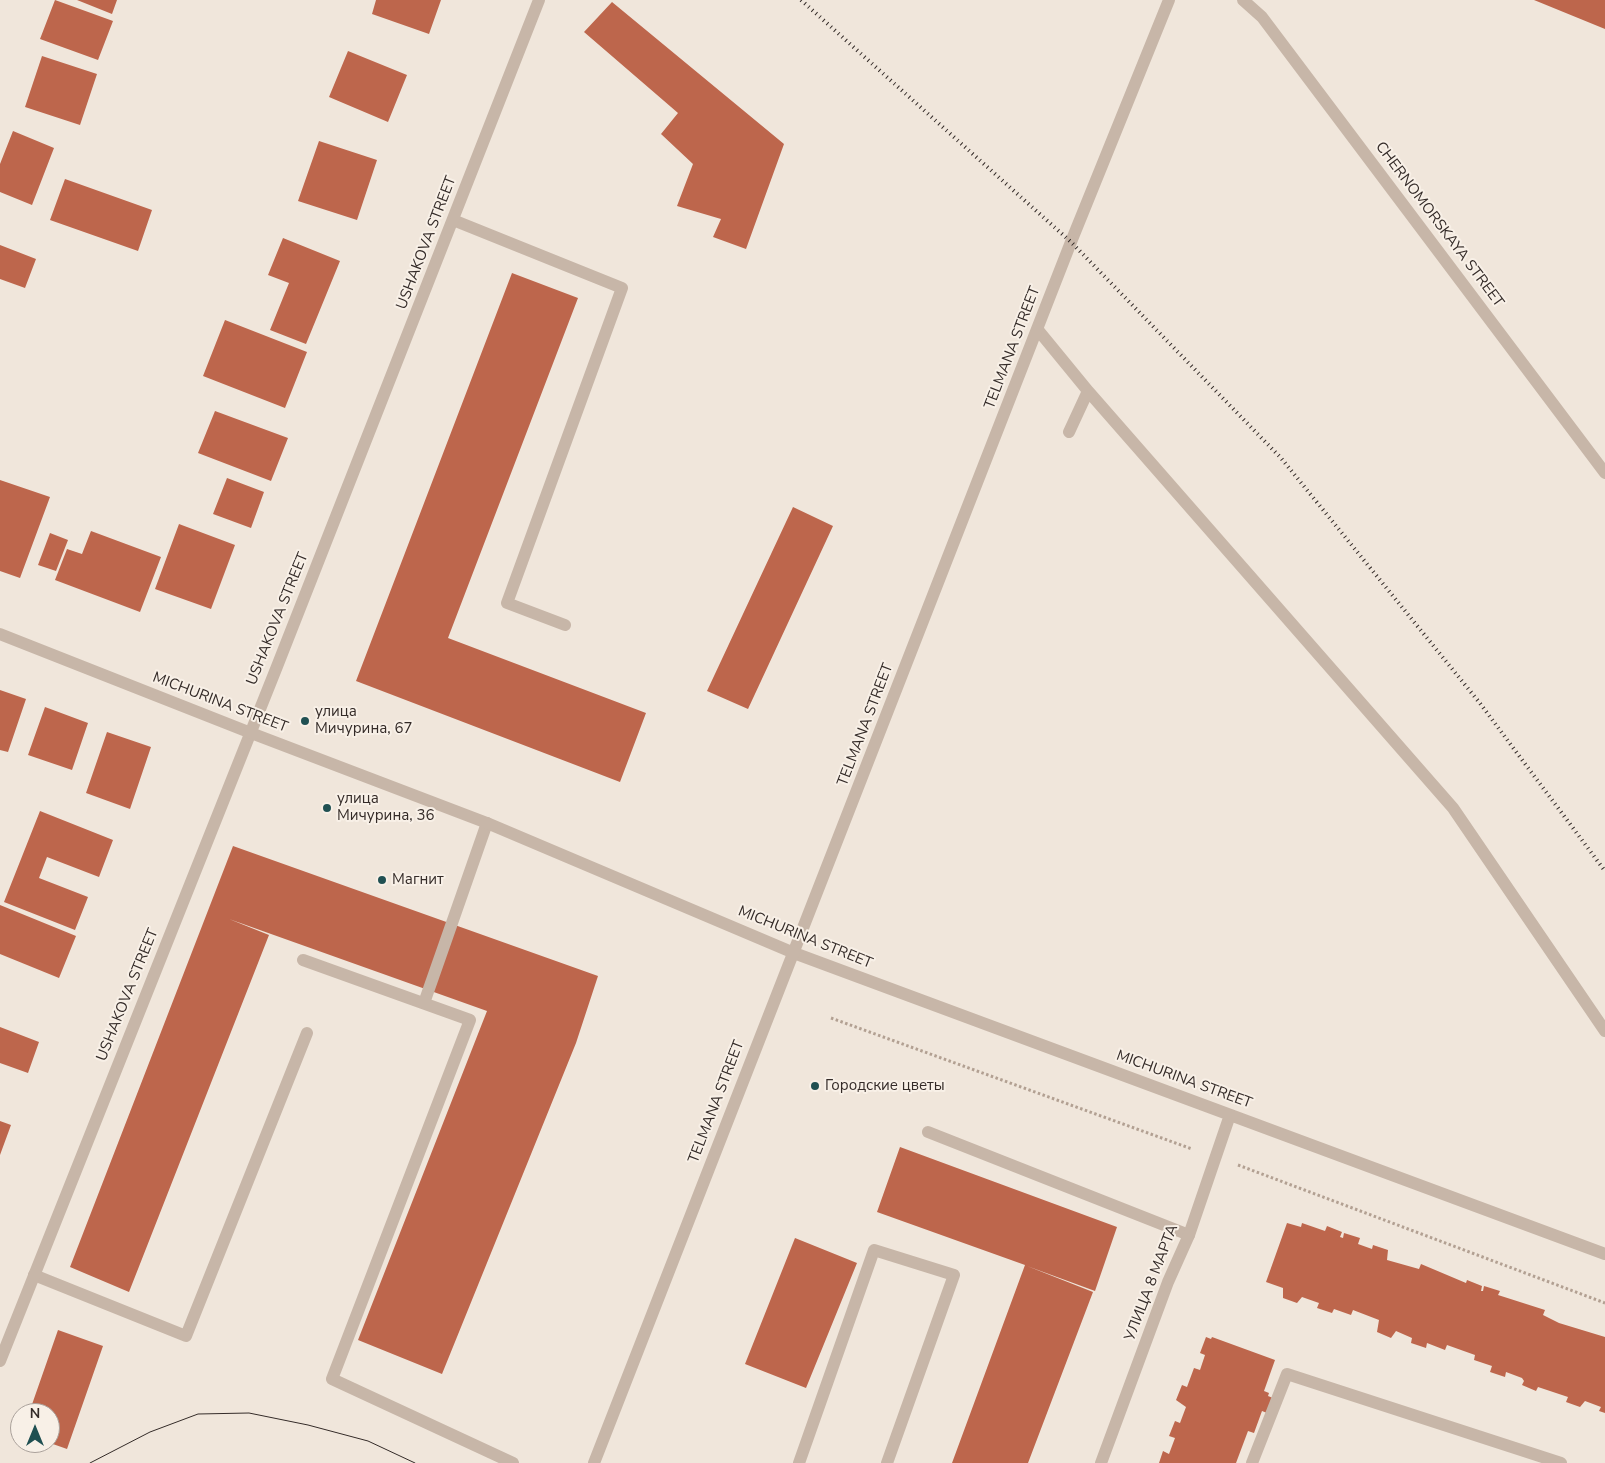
<!DOCTYPE html>
<meta charset="utf-8">
<style>
body{margin:0}
#map{position:relative;width:1605px;height:1463px;overflow:hidden;background:#f0e6db;font-family:"Nunito Sans",sans-serif}
canvas{display:block}
.north{position:absolute;left:10px;top:1403px;width:50px;height:50px;box-sizing:border-box;background:#f8f0e7;border:1px solid #aaa19b;border-radius:50%;rotate:0deg;font-size:14px;font-weight:700;line-height:20px;text-align:center;color:#342b28}
.north::after{content:'';display:block;margin:auto;width:18px;height:22px;background:#205052;clip-path:polygon(50% 0,100% 100%,50% 72%,0 100%)}
</style>
<div id="map">
<canvas width="1605" height="1463"></canvas>
<div class="north">N</div>
</div>
<script>
const g = document.querySelector('canvas').getContext('2d');
g.lineJoin = 'round';
function paint(path, color) {
  g.fillStyle = color;
  g.fill(path, 'evenodd');
}
function poly(rows) {
  const path = new Path2D();
  for (const r of rows) {
    path.moveTo(r[0], r[1]);
    for (let i = 2; i < r.length; i += 2) path.lineTo(r[i], r[i + 1]);
  }
  return path;
}
function trace(path, color, width, dash) {
  g.strokeStyle = color;
  g.lineWidth = width;
  g.lineCap = dash ? 'butt' : 'round';
  g.setLineDash(dash || []);
  g.stroke(path);
}
function drawText(font, color, halo, rows, align = 'center') {
  g.font = font + ' "Nunito Sans",sans-serif';
  g.lineWidth = 4;
  g.setLineDash([]);
  g.textBaseline = 'middle';
  g.strokeStyle = halo;
  g.fillStyle = color;
  for (const [text, x, y, turn = 0] of rows) {
    g.save();
    g.translate(x, y);
    g.rotate((+turn || 0) * Math.PI / 180);
    g.textAlign = isNaN(turn) ? turn : align;
    if (halo) g.strokeText(text, 0, 0);
    g.fillText(text, 0, 0);
    g.restore();
  }
}
paint(poly([
 [55,0,113,21,98,60,40,39],
 [77,0,117,0,112,14],
 [376,0,441,0,429,34,372,14],
 [1534,0,1605,0,1605,29],
 [612,2,784,144,746,249,713,237,721,219,677,206,693,164,661,134,678,113,584,32],
 [348,51,407,75,388,122,329,97],
 [42,56,97,74,80,125,25,107],
 [13,131,54,148,32,205,0,192,0,164],
 [319,141,377,160,357,220,298,201],
 [65,179,152,210,138,251,50,220],
 [283,238,340,261,306,344,270,330,289,283,268,275],
 [0,245,36,259,25,288,0,279],
 [512,273,578,298,448,638,646,713,620,782,356,681],
 [225,320,307,352,285,408,203,376],
 [215,411,288,438,271,481,198,453],
 [227,478,264,492,251,528,213,514],
 [0,480,50,497,20,578,0,571],
 [793,507,833,526,748,709,707,691],
 [179,524,235,545,211,609,155,589],
 [91,531,161,557,140,612,55,580,67,549,82,554],
 [50,533,68,540,56,571,38,565],
 [0,690,26,699,8,752,0,750],
 [45,707,88,723,72,770,28,755],
 [107,732,151,747,130,809,86,793],
 [40,811,113,840,99,877,47,857,39,878,88,897,75,930,4,902],
 [233,846,598,976,576,1043,442,1374,358,1340,487,1011,229,919,269,935,129,1292,70,1267],
 [0,905,76,936,59,978,0,954],
 [0,1027,39,1042,28,1073,0,1063],
 [0,1121,11,1125,0,1155],
 [900,1147,1117,1227,1095,1291,1027,1266,1093,1292,1028,1463,952,1463,1025,1265,877,1212],
 [1287,1223,1301,1227,1302,1223,1325,1231,1327,1226,1342,1232,1340,1237,1343,1238,1344,1233,1360,1238,1358,1244,1372,1249,1373,1245,1388,1250,1387,1260,1419,1269,1421,1264,1466,1283,1467,1280,1482,1286,1481,1291,1483,1291,1484,1286,1500,1291,1498,1295,1545,1310,1543,1315,1559,1323,1605,1337,1605,1413,1599,1411,1601,1407,1585,1401,1580,1407,1566,1402,1568,1397,1538,1387,1536,1391,1522,1385,1524,1381,1522,1378,1506,1372,1505,1377,1490,1372,1492,1366,1474,1360,1475,1355,1447,1345,1445,1350,1427,1343,1426,1348,1411,1343,1412,1338,1396,1331,1391,1338,1377,1332,1379,1320,1353,1310,1351,1315,1334,1309,1332,1313,1317,1308,1319,1303,1302,1297,1297,1303,1283,1298,1283,1288,1266,1282],
 [795,1238,857,1263,806,1388,745,1364],
 [58,1330,103,1346,67,1449,50,1443,50,1413,29,1413],
 [1206,1337,1211,1339,1212,1337,1275,1360,1264,1391,1269,1393,1268,1396,1273,1398,1267,1413,1262,1411,1254,1433,1248,1431,1236,1463,1159,1463,1163,1451,1169,1454,1175,1438,1169,1436,1175,1421,1180,1423,1186,1407,1176,1400,1182,1385,1187,1387,1194,1368,1200,1370,1205,1355,1200,1353]
]), '#bd664c');
trace(poly([
 [831,1018,1192,1149],
 [1238,1165,1605,1303]
]), '#b2a092', 3, [2.5, 2.5]);
trace(poly([
 [453,220,622,288,507,603,565,625],
 [1038,330,1088,391],
 [1069,432,1088,391,1453,808,1605,1031],
 [303,960,470,1020,332,1379,513,1463],
 [424,1003,487,823],
 [928,1132,1189,1235],
 [34,1275,186,1336,307,1033],
 [799,1463,874,1250,954,1275,887,1463],
 [1252,1463,1287,1374,1561,1463]
]), '#c7b6a8', 12);
trace(poly([
 [1243,0,1262,17,1605,473],
 [794,953,1605,1254],
 [0,1361,276,669,539,0],
 [1101,1463,1168,1282,1189,1235,1230,1115]
]), '#c7b6a8', 12);
trace(poly([
 [0,634,251,733,487,823,794,953],
 [594,1463,1071,242,1169,0]
]), '#c7b6a8', 12);
trace(poly([
 [90,1463,150,1432,198,1414,249,1413,308,1425,368,1441,415,1463]
]), '#342b28', 1);
trace(poly([
 [801,0,1071,242,1281,458,1479,702,1605,871]
]), '#342b28', 4, [1, 4]);
for (const [x, y, r, color] of [
 [305,721,5,"#205052"],
 [327,808,5,"#205052"],
 [382,880,5,"#205052"],
 [815,1086,5,"#205052"]
]) {
  const dot = new Path2D();
  dot.arc(x, y, r, 0, 2 * Math.PI);
  g.fillStyle = color;
  g.fill(dot);
  trace(dot, '#f8f0e7', 2);
}
drawText('15px', '#342b28', '#f8f0e7', [
 ["CHERNOMORSKAYA STREET",1439,225,53],
 ["USHAKOVA STREET",427,243,-69],
 ["TELMANA STREET",1013,348,-69],
 ["USHAKOVA STREET",278,619,-68],
 ["MICHURINA STREET",220,703,21],
 ["TELMANA STREET",866,725,-69],
 ["MICHURINA STREET",805,938,22],
 ["USHAKOVA STREET",128,995,-68],
 ["MICHURINA STREET",1184,1080,20],
 ["TELMANA STREET",717,1102,-69],
 ["УЛИЦА 8 МАРТА",1152,1283,-69]
]);
drawText('15px', '#342b28', '#f8f0e7', [
 ["улица",315,712],
 ["Мичурина, 67",315,729],
 ["улица",337,799],
 ["Мичурина, 36",337,816],
 ["Магнит",392,880],
 ["Городские цветы",825,1086]
], 'left');
</script>
